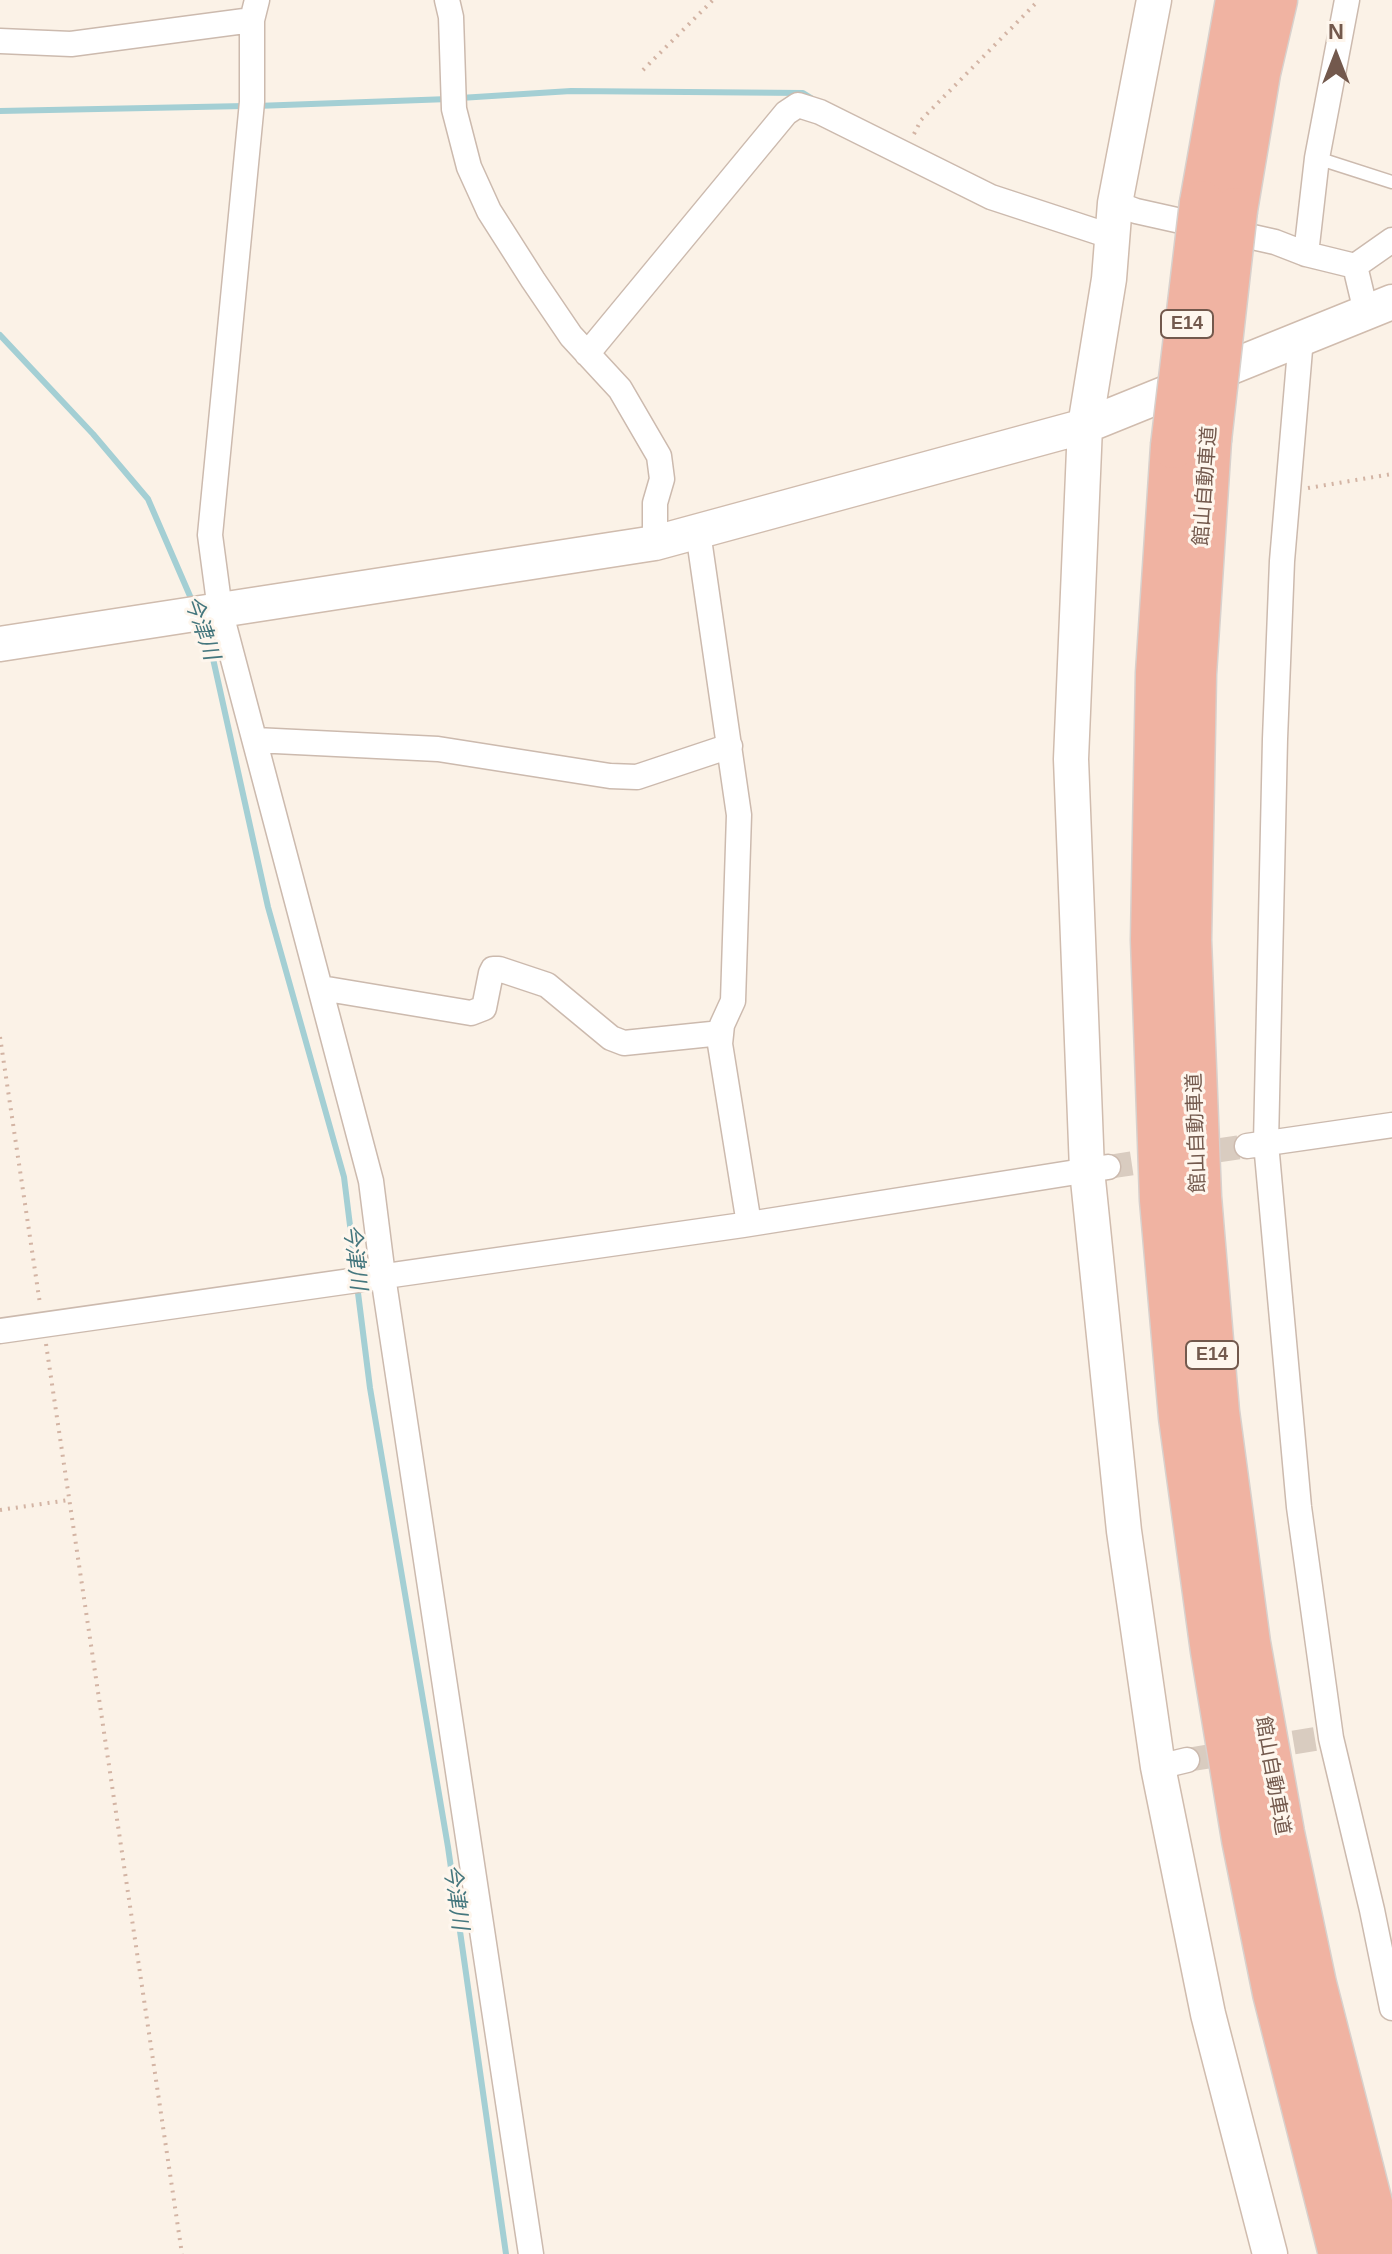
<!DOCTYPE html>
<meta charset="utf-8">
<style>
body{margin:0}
#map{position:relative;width:1392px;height:2254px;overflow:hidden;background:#fbf2e7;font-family:Helvetica,sans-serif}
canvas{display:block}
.north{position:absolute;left:1296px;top:16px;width:80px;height:80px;-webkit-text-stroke:6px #fef6ed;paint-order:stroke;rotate:0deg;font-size:22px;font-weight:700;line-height:32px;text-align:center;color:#73594d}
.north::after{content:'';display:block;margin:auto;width:28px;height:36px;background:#73594d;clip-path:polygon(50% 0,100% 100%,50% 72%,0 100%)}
</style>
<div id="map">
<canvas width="1392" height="2254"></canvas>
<div class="north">N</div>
</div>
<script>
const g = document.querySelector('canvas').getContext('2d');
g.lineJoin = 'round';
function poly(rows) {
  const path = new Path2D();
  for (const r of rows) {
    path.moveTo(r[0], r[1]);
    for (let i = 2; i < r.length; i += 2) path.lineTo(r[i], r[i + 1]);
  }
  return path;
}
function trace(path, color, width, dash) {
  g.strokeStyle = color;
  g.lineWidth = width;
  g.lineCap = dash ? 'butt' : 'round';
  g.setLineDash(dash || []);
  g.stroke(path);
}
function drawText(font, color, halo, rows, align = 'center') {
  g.font = font + ' Helvetica,"Noto Sans JP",sans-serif';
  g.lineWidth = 6;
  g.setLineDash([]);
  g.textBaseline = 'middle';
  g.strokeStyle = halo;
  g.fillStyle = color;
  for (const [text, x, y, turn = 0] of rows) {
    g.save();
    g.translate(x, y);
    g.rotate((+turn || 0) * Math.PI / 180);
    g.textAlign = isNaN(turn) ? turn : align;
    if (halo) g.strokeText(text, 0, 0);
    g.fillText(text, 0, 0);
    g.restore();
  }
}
trace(poly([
 [460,98,571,91,803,93,811,98],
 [256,106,449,99],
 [0,111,245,106],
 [0,335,93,434,148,499,193,603],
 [202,624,208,636,268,907,344,1177,356,1274],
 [357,1285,370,1388,448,1847,506,2254]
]), '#a4cfd4', 6);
trace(poly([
 [1108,1167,1247,1146],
 [1187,1760,1315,1739]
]), '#d9ccc0', 24, [24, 12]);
const lane = poly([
 [1317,158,1392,182]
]);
const street = poly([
 [257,0,252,20,252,102,210,535,220,610,371,1181,383,1276,531,2254],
 [447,0,451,17,454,109,469,167,489,211,533,280,571,336,620,389,659,456,662,479,655,503,655,543],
 [0,41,71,44,252,20],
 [1115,203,1136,211,1275,242,1306,254,1355,266,1392,240],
 [1306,254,1317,158,1347,0],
 [1355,266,1366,312],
 [1301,338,1282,561,1275,739,1266,1143,1299,1507,1331,1738,1372,1910,1392,2008],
 [587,354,786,113,798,105,820,112,991,197,1113,237],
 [698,532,739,815,733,1001,722,1025,720,1044,749,1224],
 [255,740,438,749,610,776,637,777,730,746],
 [321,988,471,1013,484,1008,491,973,493,969,499,969,547,985,611,1038,624,1043,721,1033],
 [1247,1146,1392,1125],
 [0,1331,743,1225,1108,1167],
 [1158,1767,1187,1760]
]);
const secondary = poly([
 [1154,0,1115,203,1109,279,1085,426,1071,759,1087,1170,1124,1531,1158,1767,1208,2014,1270,2254],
 [0,644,655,543,1085,426,1392,302]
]);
const highway = poly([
 [1202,203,1238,0],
 [1235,210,1258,73,1275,0],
 [1209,440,1194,674,1189,940,1199,1197,1217,1412,1248,1643,1282,1833,1314,1984,1383,2254],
 [1173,446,1158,673,1153,940,1162,1200,1181,1417,1213,1651,1244,1839,1275,1993,1341,2254]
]);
trace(lane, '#ccbaae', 15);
trace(street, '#ccbaae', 27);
trace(secondary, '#d0bcae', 37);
trace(highway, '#d8d1cd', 47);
trace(poly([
 [643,70,713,0],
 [914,134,921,120,1039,0],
 [1308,488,1392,474],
 [0,1037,40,1304],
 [46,1344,182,2254],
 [0,1510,69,1500]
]), '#d3b4a4', 4, [2, 6]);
trace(lane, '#fff', 12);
trace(street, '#fff', 24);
trace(secondary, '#fff', 34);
trace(highway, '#f0b3a2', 44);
const highwayBridge = poly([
 [1209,440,1235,210],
 [1173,446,1202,203]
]);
trace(highwayBridge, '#d8d1cd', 47, []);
trace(highwayBridge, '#f0b3a2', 44);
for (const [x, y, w] of [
 [1187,324,52],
 [1212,1355,52]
]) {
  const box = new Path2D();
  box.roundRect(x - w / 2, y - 14, w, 28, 6);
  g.fillStyle = '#fef6ed';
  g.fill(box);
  trace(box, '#73594d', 2);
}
drawText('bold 18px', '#73594d', null, [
 ["E14",1187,324],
 ["E14",1212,1355]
]);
drawText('20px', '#73594d', '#fef6ed', [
 ["館山自動車道",1206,486,-86],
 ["館山自動車道",1197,1133,-92],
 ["館山自動車道",1272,1776,80]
]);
drawText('italic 22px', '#45777e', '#fef6ed', [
 ["今津川",201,628,71],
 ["今津川",354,1257,83],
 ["今津川",455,1897,82]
]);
</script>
